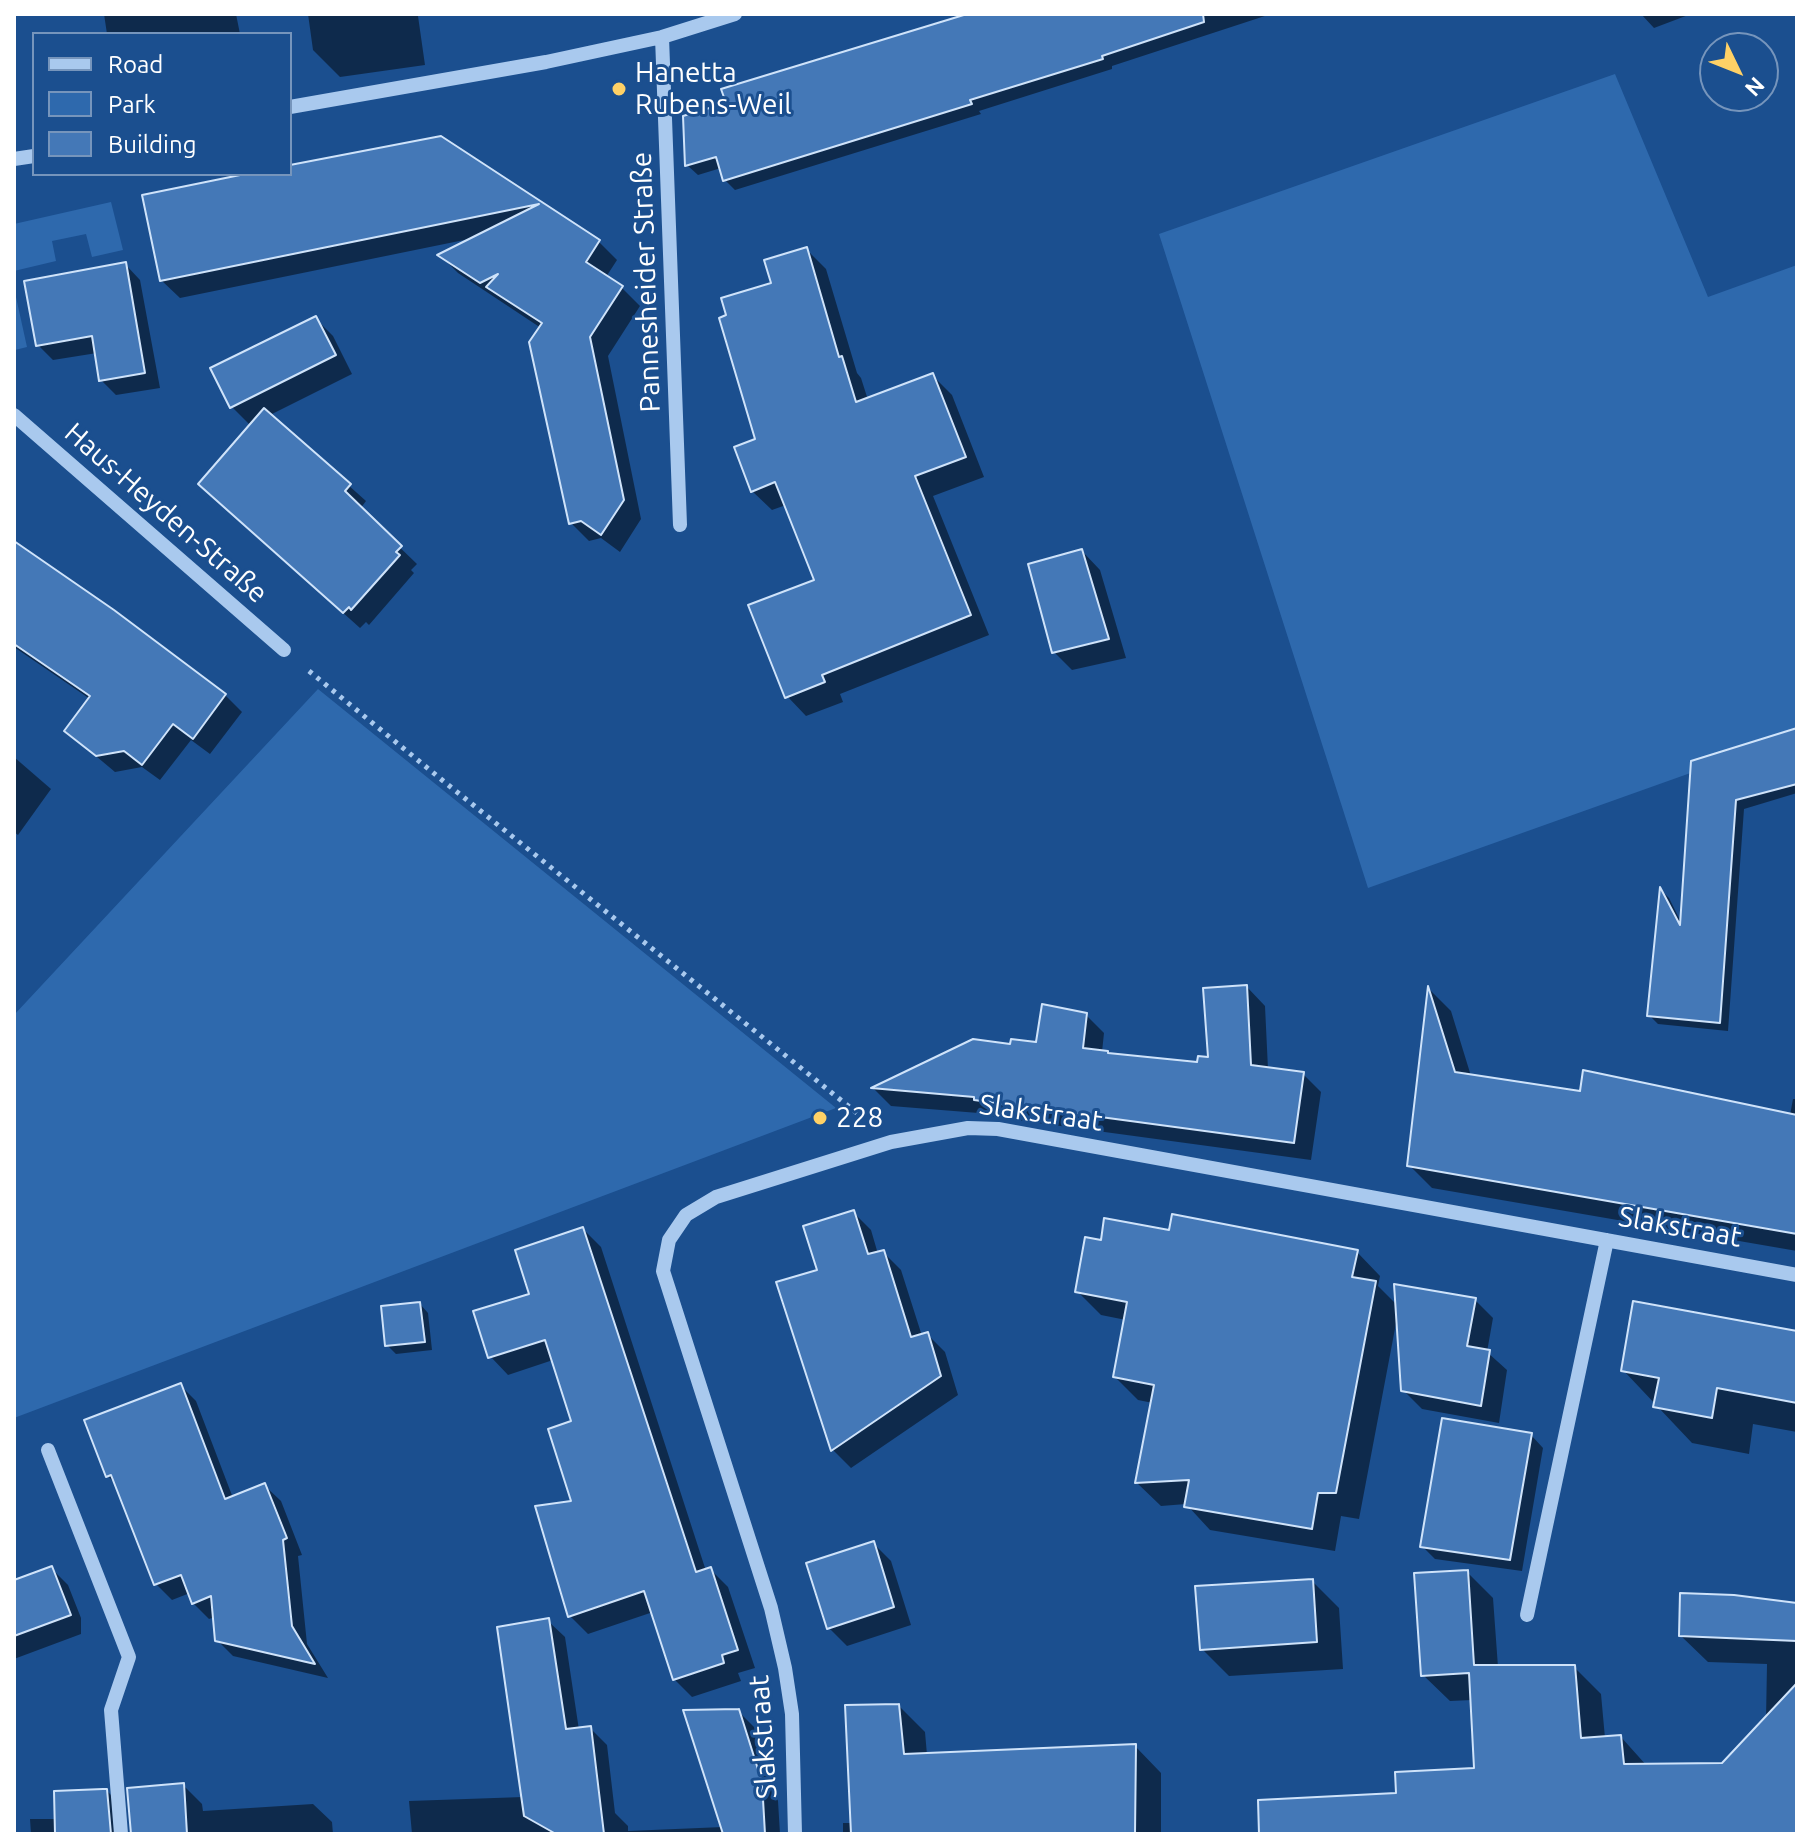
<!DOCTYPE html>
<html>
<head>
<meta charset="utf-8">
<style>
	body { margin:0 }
	#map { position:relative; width:1811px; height:1848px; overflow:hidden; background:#1b4f8f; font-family:Ubuntu,sans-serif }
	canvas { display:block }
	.frame { position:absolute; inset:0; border:16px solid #fff; pointer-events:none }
	.legend { position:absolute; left:32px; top:32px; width:260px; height:144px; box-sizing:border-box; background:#1b4f8f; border:2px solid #7695bc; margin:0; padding:10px 14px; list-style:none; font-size:24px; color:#fff }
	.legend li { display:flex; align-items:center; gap:16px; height:40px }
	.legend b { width:40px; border:2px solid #7695bc }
	.north { position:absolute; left:1699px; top:32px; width:80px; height:80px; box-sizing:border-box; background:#1b4f8f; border:2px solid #7695bc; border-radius:50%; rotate:133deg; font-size:22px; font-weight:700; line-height:32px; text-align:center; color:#fff }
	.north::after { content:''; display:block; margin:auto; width:28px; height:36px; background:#ffd166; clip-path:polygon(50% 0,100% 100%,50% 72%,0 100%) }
</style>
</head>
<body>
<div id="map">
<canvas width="1811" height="1848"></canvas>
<div class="frame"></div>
<ul class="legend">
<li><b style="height:10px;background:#a9c9ee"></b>Road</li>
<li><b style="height:22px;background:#2e69ad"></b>Park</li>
<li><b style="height:22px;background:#4478b7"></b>Building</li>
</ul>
<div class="north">N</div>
</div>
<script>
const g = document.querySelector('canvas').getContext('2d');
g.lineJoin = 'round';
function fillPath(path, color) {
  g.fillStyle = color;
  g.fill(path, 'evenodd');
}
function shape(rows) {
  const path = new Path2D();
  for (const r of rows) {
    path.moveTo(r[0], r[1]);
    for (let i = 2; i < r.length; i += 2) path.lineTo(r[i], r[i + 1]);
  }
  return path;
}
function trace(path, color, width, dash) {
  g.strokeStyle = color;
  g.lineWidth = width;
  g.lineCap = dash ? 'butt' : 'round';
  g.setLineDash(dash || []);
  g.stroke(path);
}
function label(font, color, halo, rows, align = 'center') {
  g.font = font + ' Ubuntu,sans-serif';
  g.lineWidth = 6;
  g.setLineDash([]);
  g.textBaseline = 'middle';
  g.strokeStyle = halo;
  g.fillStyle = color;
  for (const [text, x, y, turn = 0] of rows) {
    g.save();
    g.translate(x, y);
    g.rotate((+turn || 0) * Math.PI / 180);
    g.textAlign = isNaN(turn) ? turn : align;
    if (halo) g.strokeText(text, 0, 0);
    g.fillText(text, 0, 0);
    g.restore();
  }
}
fillPath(shape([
	[1615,74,1708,297,1797,265,1797,735,1368,888,1159,234],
	[111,202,123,250,92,257,86,234,52,241,56,261,14,271,14,224],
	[14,288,27,347,15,350,14,350],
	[318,689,836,1108,14,1418,14,1015]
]), '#2e69ad');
fillPath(shape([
	[104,14,236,14,240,34,107,34],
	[308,14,430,14,418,16,425,65,340,77,313,50],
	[973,14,1271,14,1112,66,1112,69,979,111,981,114,735,190,725,180,721,168,698,175,687,165,728,104],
	[1641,14,1691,14,1654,28],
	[440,138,599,242,617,260,606,277,622,288,640,306,608,356,641,519,620,552,601,538,589,541,570,522,541,328,458,273,440,255,469,239,180,298,161,280,258,174,290,174,290,168],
	[806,249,826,269,857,373,861,378,868,400,932,375,952,395,984,477,933,496,989,635,840,694,843,702,806,716,787,696,817,581,786,505,772,510,752,491,774,285],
	[125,264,140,280,160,388,116,395,101,380,97,353,53,360,38,345],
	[315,318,333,336,352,374,270,415,366,501,360,509,417,564,411,570,414,573,369,625,366,622,360,628,217,500,251,426,232,407],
	[14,546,225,695,242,712,210,754,191,740,160,780,142,767,115,772,66,731,90,699,14,647],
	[1082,551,1100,570,1126,658,1072,670,1054,652],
	[1797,729,1797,793,1744,809,1728,1031,1658,1024,1649,1015,1662,891,1669,898,1682,924,1693,763],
	[14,757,51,789,18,835,14,832],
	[1247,987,1265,1006,1268,1069,1303,1074,1321,1092,1311,1160,994,1117,991,1114,891,1106,874,1089,973,1041,1012,1047,1038,1045,1086,1015,1104,1033,1102,1052,1110,1055,1199,1064,1210,1060],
	[1430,990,1451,1011,1471,1076,1582,1093,1790,1115,1793,1099,1797,1099,1797,1251,1432,1188,1409,1165],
	[853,1212,871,1230,878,1254,883,1252,901,1270,922,1336,927,1334,945,1352,958,1395,851,1468,833,1450,779,1284,819,1271],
	[583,1229,601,1247,706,1571,710,1569,728,1587,755,1668,738,1673,741,1681,692,1697,674,1679,653,1612,588,1634,570,1616,574,1423,553,1360,508,1375,490,1356,531,1295],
	[1170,1233,1357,1252,1380,1276,1378,1286,1397,1305,1475,1300,1493,1318,1487,1352,1507,1370,1499,1423,1422,1409,1403,1390,1397,1318,1359,1519,1341,1516,1335,1551,1210,1530,1186,1504,1161,1506,1137,1483,1153,1403,1138,1400,1115,1377,1126,1320,1101,1315,1077,1291,1102,1242],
	[420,1304,428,1313,432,1350,396,1354,387,1345],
	[1797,1334,1797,1432,1753,1424,1749,1454,1692,1443,1623,1370],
	[180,1385,196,1401,233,1498,264,1485,281,1501,302,1555,298,1556,307,1644,328,1678,233,1656,217,1640,215,1617,209,1619,193,1603,190,1593,172,1600,156,1584,117,1486,108,1476],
	[1531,1435,1543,1448,1522,1571,1435,1559,1423,1547],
	[873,1543,891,1561,911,1625,847,1646,829,1628],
	[51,1568,68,1585,81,1618,81,1634,14,1659,14,1582],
	[1467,1572,1493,1598,1498,1667,1574,1667,1601,1694,1605,1738,1621,1737,1647,1766,1723,1765,1766,1719,1767,1664,1708,1662,1681,1636,1797,1605,1797,1834,1300,1834,1398,1795,1476,1770,1472,1700,1450,1701,1423,1675],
	[1312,1581,1339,1608,1343,1669,1229,1676,1202,1649],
	[548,1621,565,1637,579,1730,590,1728,607,1745,615,1813,628,1826,628,1831,723,1827,738,1711,755,1728,778,1801,780,1834,412,1834,409,1801,523,1797],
	[899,1706,925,1732,927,1755,1135,1746,1161,1773,1161,1834,843,1834,843,1823,852,1823],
	[183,1785,202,1804,203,1811,313,1804,332,1822,333,1834,133,1834],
	[107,1791,125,1809,127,1834,31,1834,30,1819,57,1819]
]), '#0007');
const building = shape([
	[967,14,1203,14,1204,22,1102,56,1103,59,970,100,972,104,723,181,716,157,685,166,683,116,726,103,721,89,967,14],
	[441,136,600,240,586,262,623,286,590,337,624,500,601,535,581,521,569,524,529,342,542,323,486,287,498,274,480,283,437,255,539,204,160,281,142,195,245,174,290,174,290,165,441,136],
	[807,247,839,357,842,356,856,402,933,373,966,457,915,476,971,615,822,675,825,682,785,698,748,605,814,580,775,482,751,492,734,447,755,439,719,318,726,315,721,298,771,283,764,260,807,247],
	[126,262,145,373,99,381,92,336,36,346,24,281,126,262],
	[316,316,336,355,230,408,210,368,316,316],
	[264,408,351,484,345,491,402,546,396,552,400,555,351,610,349,607,343,613,198,484,264,408],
	[14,541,114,610,226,694,193,739,173,724,142,765,124,751,96,756,64,731,90,696,14,644,14,541],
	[1082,549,1109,639,1052,653,1028,564,1082,549],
	[1797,728,1797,784,1736,800,1720,1023,1647,1016,1660,887,1680,925,1691,761,1797,728],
	[1247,985,1251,1065,1304,1072,1294,1143,974,1100,974,1097,871,1088,973,1039,1010,1044,1011,1039,1036,1042,1042,1004,1087,1013,1083,1048,1108,1051,1108,1053,1197,1062,1198,1056,1208,1057,1203,988,1247,985],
	[1428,986,1455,1072,1580,1091,1583,1070,1797,1115,1797,1234,1407,1166,1428,986],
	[854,1210,868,1254,884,1250,911,1337,928,1332,941,1376,831,1451,776,1282,817,1270,803,1226,854,1210],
	[1172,1214,1358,1250,1352,1277,1376,1281,1336,1493,1318,1493,1312,1529,1184,1507,1189,1480,1135,1483,1154,1385,1113,1377,1127,1302,1075,1292,1085,1237,1101,1240,1104,1218,1169,1230,1172,1214],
	[583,1227,696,1572,711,1567,738,1650,722,1655,724,1663,673,1680,644,1591,568,1617,535,1506,571,1501,548,1429,571,1421,545,1340,488,1358,473,1311,529,1294,515,1250,583,1227],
	[1394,1284,1476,1298,1467,1346,1490,1350,1481,1406,1401,1391,1394,1284],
	[1633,1301,1797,1331,1797,1403,1717,1388,1712,1418,1653,1407,1659,1378,1621,1371,1633,1301],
	[420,1302,425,1342,385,1346,381,1306,420,1302],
	[181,1383,225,1499,265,1483,287,1538,283,1540,292,1626,315,1664,215,1641,211,1596,192,1604,181,1575,154,1585,111,1475,106,1477,84,1420,181,1383],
	[1442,1418,1532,1433,1510,1560,1420,1547,1442,1418],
	[874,1541,894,1607,827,1629,806,1563,874,1541],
	[52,1566,71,1615,14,1636,14,1580,52,1566],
	[1468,1570,1474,1665,1575,1665,1581,1738,1621,1735,1624,1764,1722,1763,1797,1683,1797,1834,1259,1834,1258,1800,1396,1793,1395,1772,1474,1768,1469,1673,1421,1676,1414,1573,1468,1570],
	[1313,1579,1317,1642,1200,1650,1195,1586,1313,1579],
	[1680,1593,1734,1595,1797,1603,1797,1641,1679,1636,1680,1593],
	[549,1618,566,1729,591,1726,604,1834,556,1834,524,1816,497,1627,549,1618],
	[899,1704,904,1754,1136,1744,1135,1834,851,1834,845,1705,899,1704],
	[739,1709,762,1782,765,1834,723,1834,683,1710,739,1709],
	[184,1783,187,1834,131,1834,127,1788,184,1783],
	[103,1789,107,1789,111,1834,55,1834,54,1791,103,1789]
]);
fillPath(building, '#4478b7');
trace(building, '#cfe3fa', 2);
trace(shape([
	[309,671,447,784,862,1117]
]), '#a9c9ee', 5, [4, 6]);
trace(shape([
	[662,37,680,525],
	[290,107,546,62,662,37,735,14],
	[14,159,34,156],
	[14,415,284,650],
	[48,1450,129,1657,111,1710,121,1834],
	[1527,1615,1607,1240],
	[795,1834,792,1714,785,1668,771,1608,663,1271,669,1240,686,1215,716,1197,891,1142,968,1128,998,1129,1797,1275]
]), '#a9c9ee', 14);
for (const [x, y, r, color] of [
	[619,89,8,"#ffd166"],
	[820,1118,8,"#ffd166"]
]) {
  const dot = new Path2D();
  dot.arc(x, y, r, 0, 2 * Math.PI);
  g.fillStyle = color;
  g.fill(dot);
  trace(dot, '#1b4f8f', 3);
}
label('28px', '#fff', '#1b4f8f', [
	["Hanetta",635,73],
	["Rubens-Weil",635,105],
	["228",836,1118]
], 'left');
label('28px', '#fff', '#1b4f8f', [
	["Pannesheider Straße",646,282,-92],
	["Haus-Heyden-Straße",166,513,41],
	["Slakstraat",1041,1113,8],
	["Slakstraat",1680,1227,10],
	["Slakstraat",763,1737,-94]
]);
</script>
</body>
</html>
